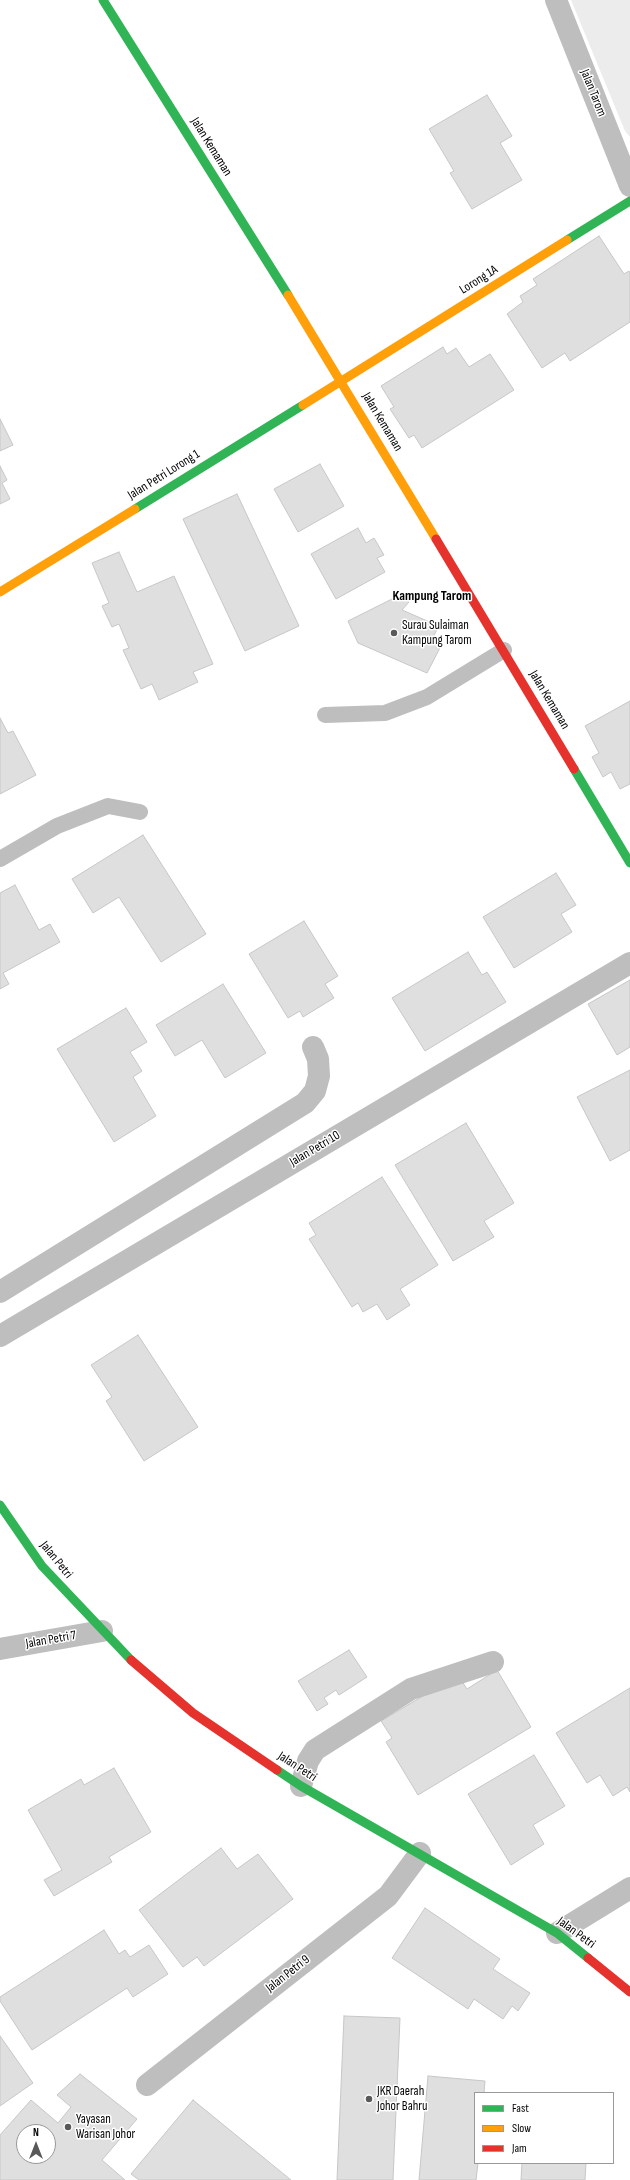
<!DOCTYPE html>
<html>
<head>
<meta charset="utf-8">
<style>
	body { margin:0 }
	#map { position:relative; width:630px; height:2180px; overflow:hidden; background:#fff; font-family:"Sofia Sans Condensed",sans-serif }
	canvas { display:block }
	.legend { position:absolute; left:474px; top:2092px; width:140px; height:72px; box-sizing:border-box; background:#fff; border:1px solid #999; margin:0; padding:5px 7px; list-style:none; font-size:12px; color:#000 }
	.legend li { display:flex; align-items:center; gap:8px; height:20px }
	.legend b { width:20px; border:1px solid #999 }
	.north { position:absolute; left:16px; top:2124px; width:40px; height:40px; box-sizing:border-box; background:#fff; border:1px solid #999; border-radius:50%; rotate:0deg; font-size:11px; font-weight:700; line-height:16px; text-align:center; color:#000 }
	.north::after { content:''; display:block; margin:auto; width:14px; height:18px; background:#595959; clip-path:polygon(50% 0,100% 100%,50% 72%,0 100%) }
</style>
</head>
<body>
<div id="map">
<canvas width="630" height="2180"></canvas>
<ul class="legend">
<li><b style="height:5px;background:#30b455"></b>Fast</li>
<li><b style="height:5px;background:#ff9f0a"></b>Slow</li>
<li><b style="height:5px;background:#e5322d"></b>Jam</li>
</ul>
<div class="north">N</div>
</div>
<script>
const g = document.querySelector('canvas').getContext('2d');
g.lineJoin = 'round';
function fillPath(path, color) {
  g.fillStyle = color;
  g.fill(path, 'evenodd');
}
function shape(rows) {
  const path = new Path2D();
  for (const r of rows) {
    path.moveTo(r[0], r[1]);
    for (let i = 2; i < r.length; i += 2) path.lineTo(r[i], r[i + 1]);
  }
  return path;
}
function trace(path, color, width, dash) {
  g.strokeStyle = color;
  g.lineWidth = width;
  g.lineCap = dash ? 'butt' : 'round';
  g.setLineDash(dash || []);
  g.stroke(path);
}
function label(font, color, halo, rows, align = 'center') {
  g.font = font + ' "Sofia Sans Condensed",sans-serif';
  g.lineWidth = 3;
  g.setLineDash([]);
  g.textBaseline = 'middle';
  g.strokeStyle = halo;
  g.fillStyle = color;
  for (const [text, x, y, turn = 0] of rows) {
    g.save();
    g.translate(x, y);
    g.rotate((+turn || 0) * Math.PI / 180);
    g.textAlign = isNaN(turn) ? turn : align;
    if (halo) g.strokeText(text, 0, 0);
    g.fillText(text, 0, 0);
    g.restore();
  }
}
fillPath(shape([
	[571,0,630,0,630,137,625,131]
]), '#ececec');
const building = shape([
	[487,95,512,136,500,143,522,180,472,209,450,173,454,171,429,129,487,95],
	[599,236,624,274,629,271,630,273,630,322,570,361,565,353,542,368,507,314,523,302,520,296,537,285,533,279,599,236],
	[443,347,447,354,456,348,469,367,490,354,514,390,422,448,414,435,409,438,390,409,394,407,381,386,443,347],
	[0,419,13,445,0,451,0,419],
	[320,464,344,506,298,532,274,489,320,464],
	[0,466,7,480,2,483,10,499,0,504,0,466],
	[237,494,299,626,245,651,183,519,237,494],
	[358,528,366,543,374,538,384,555,377,558,385,572,336,599,311,554,358,528],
	[119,552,137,592,174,576,213,664,193,672,198,682,159,700,152,684,141,689,123,650,129,648,119,624,112,627,102,606,109,603,92,563,119,552],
	[398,596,409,602,402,610,439,626,432,639,442,644,427,673,358,643,348,621,398,596],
	[630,701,630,784,620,789,611,772,603,777,592,757,599,753,585,726,630,701],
	[0,718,8,733,13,731,36,775,0,794,0,718],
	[143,835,206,934,161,962,119,897,93,913,72,879,143,835],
	[556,873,576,905,561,914,572,932,514,968,483,917,556,873],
	[15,885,39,930,50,924,60,942,3,973,9,984,0,989,0,893,15,885],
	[304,921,338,976,325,984,334,998,303,1017,300,1011,288,1018,249,954,304,921],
	[468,952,482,975,487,972,506,1002,425,1051,392,998,468,952],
	[630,980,630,1047,617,1055,588,1004,630,980],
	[223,984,266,1053,225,1078,202,1040,175,1056,156,1025,223,984],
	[126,1008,147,1042,130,1052,142,1071,133,1077,156,1116,114,1142,57,1049,126,1008],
	[630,1070,630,1150,610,1161,577,1097,630,1070],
	[466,1123,514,1203,484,1221,494,1237,453,1261,395,1165,466,1123],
	[382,1177,438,1265,400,1289,410,1305,387,1320,377,1304,363,1312,358,1303,352,1307,309,1239,316,1235,309,1223,382,1177],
	[138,1335,198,1427,144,1461,106,1401,112,1397,91,1365,138,1335],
	[349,1650,367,1677,339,1695,336,1690,324,1698,328,1704,317,1711,298,1681,349,1650],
	[497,1670,531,1727,418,1795,386,1742,392,1738,381,1721,458,1675,467,1689,497,1670],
	[630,1688,630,1792,627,1787,613,1796,600,1775,587,1783,556,1733,630,1688],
	[534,1755,565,1806,533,1825,544,1844,511,1865,468,1794,534,1755],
	[114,1768,151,1832,109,1857,112,1862,54,1896,44,1880,62,1870,28,1810,81,1779,84,1785,114,1768],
	[221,1848,237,1869,258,1854,293,1899,204,1966,197,1957,183,1967,139,1910,221,1848],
	[425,1908,500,1959,493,1969,530,1993,518,2011,512,2006,503,2019,474,1999,468,2009,392,1958,425,1908],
	[104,1930,119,1954,125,1950,130,1957,149,1945,168,1974,133,1997,127,1988,32,2050,0,2001,0,1997,104,1930],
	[344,2016,400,2018,393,2180,337,2180,344,2016],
	[0,2036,33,2083,0,2106,0,2036],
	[80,2074,137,2119,102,2160,125,2180,0,2180,0,2135,31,2100,58,2123,71,2107,57,2095,80,2074],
	[24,2132,48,2132,48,2156,24,2156,24,2132],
	[428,2076,485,2081,484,2093,475,2093,475,2163,478,2163,476,2180,419,2180,428,2076],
	[193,2100,291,2180,139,2180,131,2174,193,2100],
	[522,2163,586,2163,585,2180,521,2180,522,2163]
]);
fillPath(building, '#dfdfdf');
trace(building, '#c7c7c7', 1);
trace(shape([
	[325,715,385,713,427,697,504,650],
	[0,859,57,826,108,806,140,812]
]), '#bebebe', 16);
trace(shape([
	[556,0,630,186],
	[0,1292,305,1103,315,1091,319,1076,318,1059,313,1047],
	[0,1336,630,963],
	[0,1649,102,1631],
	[301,1786,308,1761,315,1750,411,1689,493,1662],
	[557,1933,630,1888],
	[147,2085,388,1896,420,1853]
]), '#bebebe', 22);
trace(shape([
	[103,0,288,295],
	[567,240,630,201],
	[135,509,303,405],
	[574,769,630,863],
	[0,1505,42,1566,131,1660],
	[277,1770,301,1786,557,1933,588,1958]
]), '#30b455', 9);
trace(shape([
	[288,295,436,539],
	[303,405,567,240],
	[0,592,135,509]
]), '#ff9f0a', 9);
trace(shape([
	[436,539,574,769],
	[131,1660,193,1713,277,1770],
	[588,1958,630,1992]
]), '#e5322d', 9);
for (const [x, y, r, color] of [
	[394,633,4,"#595959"],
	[369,2099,4,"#595959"],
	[68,2127,4,"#595959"]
]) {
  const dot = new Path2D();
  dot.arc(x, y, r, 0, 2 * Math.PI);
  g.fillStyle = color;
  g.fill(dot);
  trace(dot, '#fff', 1.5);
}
label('13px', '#000', '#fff', [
	["Jalan Tarom",593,93,68],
	["Jalan Kemaman",211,147,58],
	["Lorong 1A",479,280,-32],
	["Jalan Kemaman",382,422,59],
	["Jalan Petri Lorong 1",164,475,-32],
	["Jalan Kemaman",549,700,59],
	["Jalan Petri 10",315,1149,-31],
	["Jalan Petri",56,1560,51],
	["Jalan Petri 7",51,1640,-10],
	["Jalan Petri",297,1767,33],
	["Jalan Petri",576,1933,36],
	["Jalan Petri 9",288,1974,-38]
]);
label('13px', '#000', '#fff', [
	["Surau Sulaiman",402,626],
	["Kampung Tarom",402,641],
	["JKR Daerah",377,2092],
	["Johor Bahru",377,2107],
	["Yayasan",76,2120],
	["Warisan Johor",76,2135]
], 'left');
label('bold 14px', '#000', '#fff', [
	["Kampung Tarom",432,596]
]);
</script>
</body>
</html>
